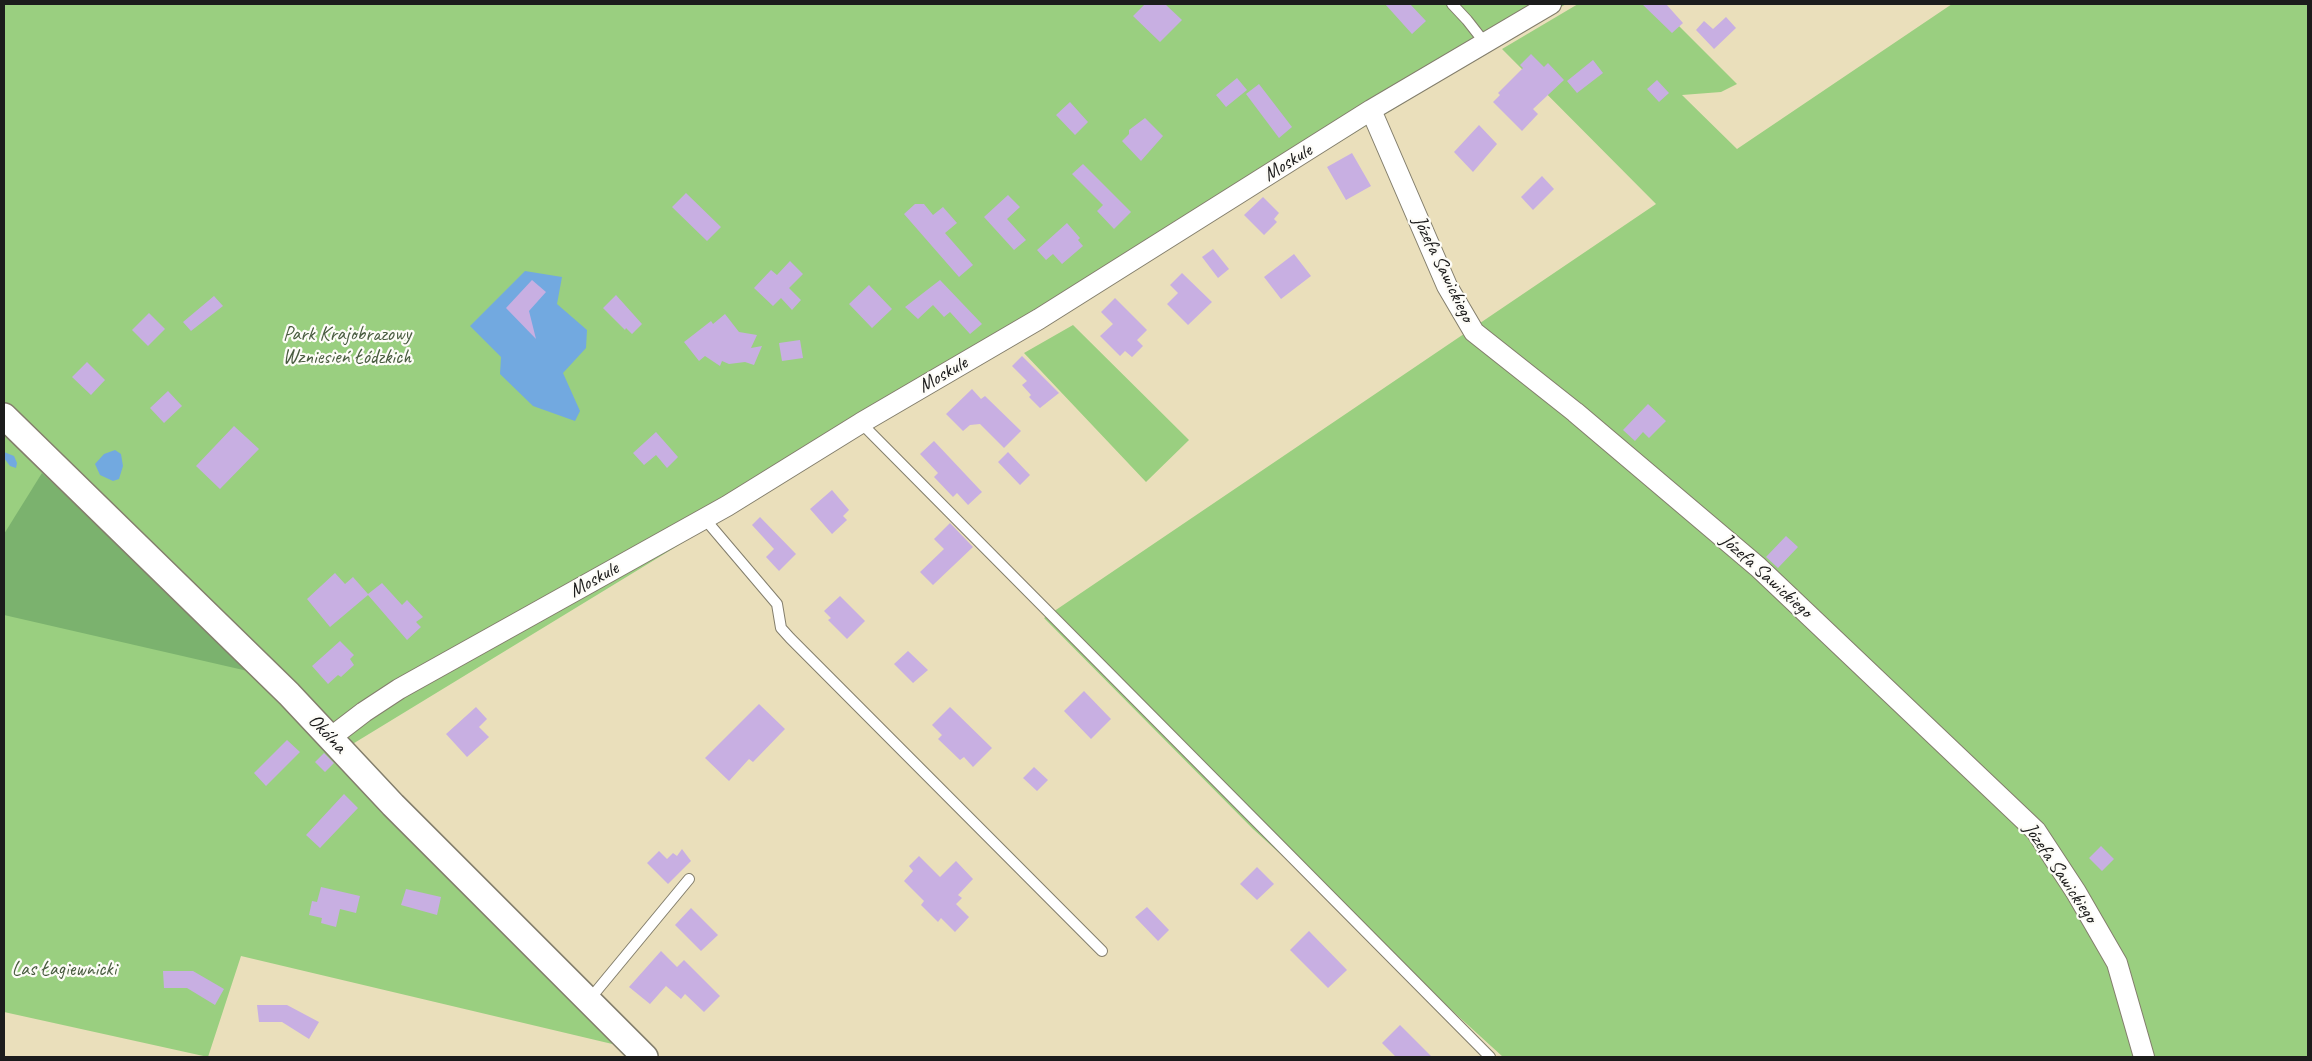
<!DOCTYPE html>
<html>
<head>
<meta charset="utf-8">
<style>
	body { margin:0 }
	#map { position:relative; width:2312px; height:1061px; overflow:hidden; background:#eadfbb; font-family:Caveat,sans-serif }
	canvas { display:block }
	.frame { position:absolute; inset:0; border:5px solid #1c1c1c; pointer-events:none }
</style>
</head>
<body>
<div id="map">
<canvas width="2312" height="1061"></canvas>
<div class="frame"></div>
</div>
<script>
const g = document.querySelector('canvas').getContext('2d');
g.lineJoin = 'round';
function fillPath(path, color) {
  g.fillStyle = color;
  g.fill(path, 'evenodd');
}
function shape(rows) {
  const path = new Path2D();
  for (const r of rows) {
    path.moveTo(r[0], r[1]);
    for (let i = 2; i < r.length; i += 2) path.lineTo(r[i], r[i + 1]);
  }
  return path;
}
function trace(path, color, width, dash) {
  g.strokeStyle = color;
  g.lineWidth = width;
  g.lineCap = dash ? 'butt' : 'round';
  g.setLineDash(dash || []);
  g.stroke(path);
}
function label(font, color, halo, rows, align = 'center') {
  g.font = font + ' Caveat,sans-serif';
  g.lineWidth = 4.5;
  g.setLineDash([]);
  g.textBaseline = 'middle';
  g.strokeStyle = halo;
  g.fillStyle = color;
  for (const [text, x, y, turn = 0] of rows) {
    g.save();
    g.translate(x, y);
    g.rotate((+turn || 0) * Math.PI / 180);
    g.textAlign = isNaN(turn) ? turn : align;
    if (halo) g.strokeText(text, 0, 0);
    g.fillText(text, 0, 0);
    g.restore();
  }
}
fillPath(shape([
	[4,4,1566,4,346,748,646,1052,241,956,208,1057,4,1012],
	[1578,4,1657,4,1737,84,1721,92,1682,95,1737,149,1952,4,2308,4,2308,1057,1503,1057,1253,829,1044,618,1656,204,1502,49],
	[1073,325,1189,440,1146,482,1024,353]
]), '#9acf80');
fillPath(shape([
	[42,473,252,672,4,615,4,534]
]), '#7bb26e');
fillPath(shape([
	[525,271,562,277,557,304,587,330,586,348,563,373,580,411,575,421,533,406,500,374,501,357,470,326],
	[115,450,121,454,123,466,119,479,113,481,100,475,95,464,104,454],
	[4,452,14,456,17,463,16,468,10,466,4,458]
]), '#72a9e0');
fillPath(shape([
	[1145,4,1165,4,1182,20,1160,42,1133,16],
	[1385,4,1410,4,1426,21,1412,34],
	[1642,4,1666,4,1683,23,1672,33],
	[1726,17,1736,28,1714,49,1696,30,1704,21,1713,29],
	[1531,54,1544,67,1548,63,1564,80,1533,109,1538,114,1522,131,1493,102,1500,95,1498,93,1523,68,1520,65],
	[1593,60,1603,73,1577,93,1567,81],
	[1237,78,1247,90,1226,107,1216,95],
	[1657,80,1669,93,1659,102,1647,89],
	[1259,84,1292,127,1279,138,1246,94],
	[1070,102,1088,122,1075,135,1056,115],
	[1145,118,1163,136,1141,161,1122,141,1129,134,1129,130],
	[1479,125,1497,144,1473,172,1454,152],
	[1352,153,1371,186,1346,200,1327,167],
	[1083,164,1131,212,1114,229,1097,211,1103,205,1072,174],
	[1542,176,1554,189,1533,210,1521,197],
	[686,193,721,227,707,241,672,207],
	[1008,195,1020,207,1007,219,1026,240,1014,250,984,217],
	[1263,197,1279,213,1274,219,1277,222,1264,235,1244,215],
	[915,204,924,204,933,215,943,207,957,223,945,233,973,265,959,277,904,214],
	[1067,223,1080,238,1078,240,1083,246,1062,264,1053,254,1046,260,1037,250],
	[1213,249,1229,269,1218,278,1202,257],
	[1294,254,1311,276,1281,299,1264,277],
	[790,261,803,274,789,288,801,300,792,310,781,298,773,306,754,288,771,270,777,275],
	[1182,273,1212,302,1188,325,1167,304,1178,293,1170,285],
	[532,280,546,292,529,311,536,339,506,308],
	[940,280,982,324,970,334,950,312,944,317,933,305,918,319,905,307],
	[869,285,892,309,872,328,849,304],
	[616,295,642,324,632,334,626,328,625,330,603,308],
	[214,296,223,306,191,331,183,322],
	[1115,298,1147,330,1137,340,1143,346,1132,357,1125,351,1120,356,1100,336,1113,324,1101,312],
	[149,313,165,329,148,346,132,330],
	[725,314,739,332,757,335,751,348,762,346,754,365,745,362,729,364,722,361,720,366,705,356,699,361,684,342,711,321,713,324],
	[800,340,803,358,782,361,779,343],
	[1022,356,1059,393,1040,408,1029,397,1031,395,1022,385,1027,381,1012,366],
	[87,362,105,380,91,395,72,377],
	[972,389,981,399,985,396,1021,431,1004,448,980,424,970,425,963,431,946,414],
	[168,391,182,406,164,423,150,408],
	[1648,404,1666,421,1649,438,1643,432,1635,441,1623,430],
	[234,426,259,449,220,489,196,466],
	[656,432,678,457,667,468,656,455,644,465,633,453],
	[934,441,982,492,968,505,957,493,953,497,934,477,938,473,920,454],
	[1008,452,1030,475,1020,485,998,462],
	[832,490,849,510,843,516,847,520,832,534,810,509],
	[760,517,796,554,779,571,766,557,774,549,752,525],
	[950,523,973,547,933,585,920,572,944,549,934,539],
	[1786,536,1798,547,1778,568,1766,557],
	[335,573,345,584,353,577,368,594,382,583,402,605,407,600,423,617,416,622,421,627,407,640,368,595,330,627,307,599],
	[840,596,865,621,847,639,828,620,831,618,824,611],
	[340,641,354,655,350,659,354,665,341,677,338,675,328,684,312,666],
	[908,651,928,670,913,683,894,664],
	[1084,691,1111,719,1091,739,1064,711],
	[759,704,785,729,753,762,749,759,729,781,705,758],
	[476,707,487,719,479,727,489,737,467,757,446,734],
	[950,707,992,748,973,767,964,757,960,760,938,739,942,735,932,725],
	[287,740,300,752,266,786,254,773],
	[324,753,334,763,325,772,315,762],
	[1034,767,1048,780,1037,791,1023,778],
	[344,794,358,808,320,848,306,835],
	[2101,846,2114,859,2102,871,2089,858],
	[682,849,691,861,668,884,647,863,659,851,667,859,673,853,677,856],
	[919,856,940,877,956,861,973,879,958,895,962,898,956,904,969,917,955,932,941,918,938,922,921,905,924,901,904,881,913,871,909,866],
	[1257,867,1274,884,1257,900,1240,884],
	[321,887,360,896,356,913,340,909,336,927,321,923,322,918,309,915,312,901,317,902],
	[406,889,441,897,437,915,401,905],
	[1147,907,1169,930,1158,941,1135,917],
	[691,908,718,935,701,951,675,925],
	[1309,931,1347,970,1328,988,1290,950],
	[661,951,677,967,684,960,720,996,704,1012,685,994,681,999,666,986,650,1004,629,987],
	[163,971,193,971,224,989,215,1005,187,988,164,988],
	[257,1005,287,1005,319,1022,309,1039,282,1022,259,1022],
	[1400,1025,1432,1057,1396,1057,1382,1043]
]), '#c8afe2');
const service = shape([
	[1452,4,1467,20,1485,43],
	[861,423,1490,1057],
	[704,518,777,604,781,628,790,638,1102,951],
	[589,1000,689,879]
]);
const minor = shape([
	[1371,110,1447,286,1474,332,1575,412,1758,567,2036,831,2076,892,2117,963,2144,1057],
	[330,738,364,712,399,689,727,506,861,423,1039,319,1371,110,1551,4]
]);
const tertiary = shape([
	[4,416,289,694,393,805,645,1057]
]);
trace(service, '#837e6c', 12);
trace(minor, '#837e6c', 22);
trace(tertiary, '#837e6c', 28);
trace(service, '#fff', 10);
trace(minor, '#fff', 20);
trace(tertiary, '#fff', 25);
label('20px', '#1c1c1c', '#fdfcf7', [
	["Moskule",1288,163,-32],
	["Józefa Sawickiego",1443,269,64],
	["Moskule",943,375,-30],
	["Józefa Sawickiego",1766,576,42],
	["Moskule",594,580,-29],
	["Okólna",327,734,47],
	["Józefa Sawickiego",2060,873,56]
]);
label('20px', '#485b3f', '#fdfcf7', [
	["Park Krajobrazowy",347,335],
	["Wzniesień Łódzkich",347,358],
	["Las Łagiewnicki",64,970]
]);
</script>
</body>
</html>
